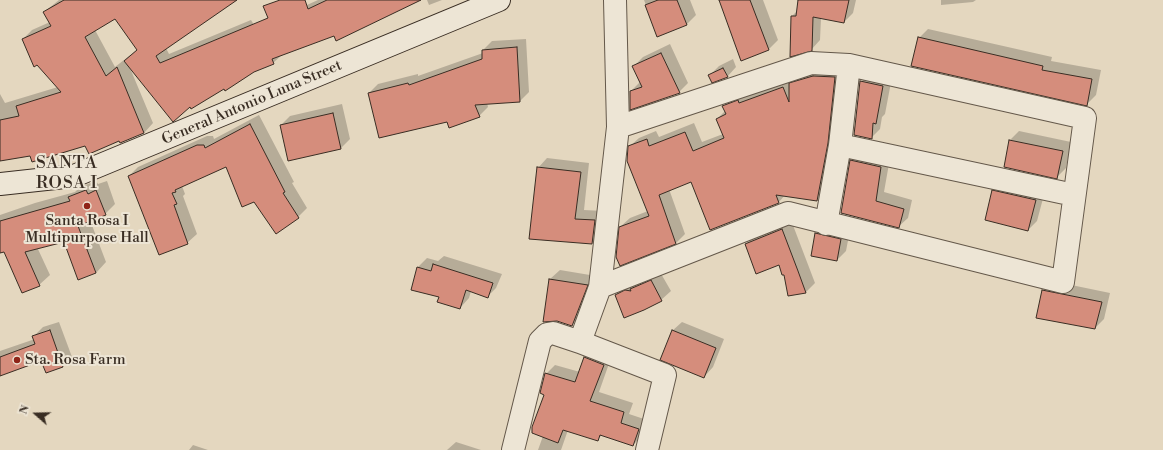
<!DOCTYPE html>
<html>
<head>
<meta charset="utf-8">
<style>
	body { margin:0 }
	#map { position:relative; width:1163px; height:450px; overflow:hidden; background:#e4d7bf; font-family:"Libre Bodoni",serif }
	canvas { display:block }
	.north { position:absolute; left:16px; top:394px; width:40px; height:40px; -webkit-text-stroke:3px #ede5d5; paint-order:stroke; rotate:290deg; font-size:11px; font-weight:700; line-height:16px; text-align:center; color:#392d23 }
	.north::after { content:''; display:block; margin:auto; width:14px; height:18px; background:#392d23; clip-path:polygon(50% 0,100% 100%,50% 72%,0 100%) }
</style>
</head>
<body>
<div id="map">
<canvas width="1163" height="450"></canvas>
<div class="north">N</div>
</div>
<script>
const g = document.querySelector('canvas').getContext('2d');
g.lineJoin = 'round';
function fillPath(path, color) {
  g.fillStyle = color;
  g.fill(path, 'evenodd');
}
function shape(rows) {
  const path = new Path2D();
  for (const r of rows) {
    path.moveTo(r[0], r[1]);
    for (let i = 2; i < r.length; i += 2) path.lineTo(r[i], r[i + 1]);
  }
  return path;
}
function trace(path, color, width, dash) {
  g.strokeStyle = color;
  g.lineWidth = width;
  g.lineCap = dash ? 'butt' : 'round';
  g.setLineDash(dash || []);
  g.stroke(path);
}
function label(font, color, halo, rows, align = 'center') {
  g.font = font + ' "Libre Bodoni",serif';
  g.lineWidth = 4;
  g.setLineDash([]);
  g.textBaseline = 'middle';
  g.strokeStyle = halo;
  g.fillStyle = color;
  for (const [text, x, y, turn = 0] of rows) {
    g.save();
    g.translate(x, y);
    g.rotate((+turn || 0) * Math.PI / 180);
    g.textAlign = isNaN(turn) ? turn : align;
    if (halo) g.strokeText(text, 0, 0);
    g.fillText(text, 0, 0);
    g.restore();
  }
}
fillPath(shape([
	[59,0,231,0,166,48,169,54,251,20,256,28,318,0,418,0,335,35,283,54,273,63,253,72,224,87,130,68,153,123,144,133,120,140,0,160,0,94,5,103,58,87,23,39,32,30,50,22,44,12],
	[116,18,138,49,115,67,95,30],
	[427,0,442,0,429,5],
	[644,0,690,0,696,15,687,24,658,36],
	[741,0,763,0,778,40,769,49],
	[799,0,856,0,853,13,844,22,821,18,820,40,811,50,792,16,797,11],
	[941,0,976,0,973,2,941,5],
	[928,29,1052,57,1051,61,1101,70,1096,95,1087,104,919,38],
	[526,39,529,92,520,101,487,103,488,107,479,116,447,120,369,93,378,84,418,74,418,76,483,53,483,50,492,41],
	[670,44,688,83,679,92,631,91,640,82,634,66,643,57],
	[733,59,736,67,727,77,710,75,719,66],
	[844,68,826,191,817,200,785,195,779,202,711,229,692,180,669,189,685,234,676,243,620,265,620,227,630,218,648,211,629,147,639,138,656,131,659,137,694,123,702,142,723,134,717,119,726,110,724,106,733,97,792,79,793,81,799,75],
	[870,73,892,77,885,114,882,117,880,129,871,138,861,82],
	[342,104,350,139,341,148,281,125,290,116],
	[259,115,294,182,292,183,307,208,298,217,226,166,182,186,185,194,183,196,197,234,187,243,129,176,138,167,207,136,213,136,214,139],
	[1019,131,1071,142,1066,168,1057,177,1005,166,1010,140],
	[860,151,890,158,884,192,912,200,908,218,898,227,842,213,851,160],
	[547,158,589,163,584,210,604,211,601,233,592,243,538,168],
	[96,181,98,184,107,181,115,204,105,214,90,220,106,262,96,273,64,240,37,247,50,275,39,285,4,250,0,252,0,215,35,203,75,192,80,187],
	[1002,182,1045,191,1037,221,1028,230,993,191],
	[791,220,815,283,806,292,785,273,780,263,746,244,755,235],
	[825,224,850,230,846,251,837,260,812,256,816,233],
	[444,256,502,274,496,288,487,297,471,291,469,298,460,308,440,297,412,289,418,267,427,258,438,261],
	[560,270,596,276,581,316,572,325,557,320,545,321,550,279],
	[660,272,671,291,661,300,616,295,625,286],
	[1052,281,1110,293,1104,319,1095,328,1038,317,1043,290],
	[59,322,72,357,62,366,42,360,0,375,0,351,35,339,34,336,43,327],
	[682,322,724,339,713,367,704,377,672,331],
	[594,348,612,355,599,392,633,403,629,414,647,420,642,436,633,445,602,435,598,439,568,430,561,450,538,450,543,436,532,432,545,394,546,374,555,365,580,372,585,358],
	[456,442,481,450,447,450],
	[193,445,208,450,172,450,189,450]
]), '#0003');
const building = shape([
	[64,0,237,0,156,56,160,63,268,18,263,6,280,0,305,0,308,9,327,0,421,0,336,41,334,36,272,59,274,64,254,72,225,91,224,89,191,109,190,107,173,122,124,61,137,50,115,19,85,37,106,76,117,67,144,133,120,143,119,141,89,154,85,146,32,162,30,156,0,161,0,120,19,116,16,106,61,92,37,65,34,67,22,39,51,26,43,12,64,0],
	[658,0,677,0,687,25,657,37,645,5,658,0],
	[719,0,750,0,769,50,741,61,719,0],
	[798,0,849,0,844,23,813,17,812,51,790,57,791,16,796,16,798,0],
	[918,37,1043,66,1042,70,1092,79,1087,106,911,66,918,37],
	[517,47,520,102,475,105,480,117,449,128,447,122,379,138,368,93,408,83,409,85,482,59,482,50,517,47],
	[661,53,680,93,630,110,630,91,642,87,632,66,661,53],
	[723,68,728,77,712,83,708,75,723,68],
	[813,76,835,77,828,143,817,201,776,195,779,203,710,230,691,182,659,195,676,244,620,266,616,257,619,227,649,216,627,161,628,146,647,139,649,146,685,132,693,151,724,138,716,119,726,114,722,106,738,100,739,103,783,87,789,102,789,83,813,76],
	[860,81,883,86,876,124,873,123,872,139,854,135,860,81],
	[333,113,341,149,288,161,280,125,333,113],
	[250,124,285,192,283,193,299,218,276,234,254,202,242,207,226,167,175,190,176,192,172,193,177,204,174,205,188,244,159,255,128,176,197,145,204,145,205,148,250,124],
	[1009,140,1063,151,1057,179,1004,167,1009,140],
	[850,160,881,167,876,201,904,209,899,228,841,213,850,160],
	[537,167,581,172,575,219,595,220,592,244,529,239,537,167],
	[86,190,88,194,96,190,106,215,78,226,96,273,78,280,64,242,25,252,40,286,22,293,4,252,0,253,0,221,70,201,68,197,86,190],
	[992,190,1036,200,1028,231,985,220,992,190],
	[782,229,798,271,806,293,788,296,784,275,782,275,779,265,756,274,745,244,782,229],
	[815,233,841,239,837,261,811,256,815,233],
	[433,264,493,283,488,298,466,290,460,309,437,302,439,297,411,290,417,267,431,271,433,264],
	[549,279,588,285,572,326,557,321,543,322,549,279],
	[651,280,662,301,644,310,624,318,615,295,625,290,631,291,630,289,651,280],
	[1042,290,1102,302,1095,329,1036,318,1042,290],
	[50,330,63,367,46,373,41,361,0,376,0,357,35,344,32,336,50,330],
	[672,330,716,348,704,378,660,360,672,330],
	[584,357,604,365,590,401,624,412,621,423,639,429,633,446,600,435,598,441,563,430,558,443,532,433,532,427,544,395,540,393,545,373,575,382,584,357]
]);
fillPath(building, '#d58d7c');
trace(building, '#392d23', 1);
const minor = shape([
	[840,145,1074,195],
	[826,224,840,145,849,65],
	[600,287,788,213,1063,282,1085,118,849,65,811,63,618,127],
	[580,342,600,287,618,127,615,0],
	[513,450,540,341,547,334,553,333,580,342,665,375,647,450]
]);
const secondary = shape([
	[0,184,74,176,499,0]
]);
trace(minor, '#64584a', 24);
trace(secondary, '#392d23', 24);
trace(minor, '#ede5d5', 22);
trace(secondary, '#ede5d5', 22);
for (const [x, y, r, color] of [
	[87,206,4,"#8f2418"],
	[17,360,4,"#8f2418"]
]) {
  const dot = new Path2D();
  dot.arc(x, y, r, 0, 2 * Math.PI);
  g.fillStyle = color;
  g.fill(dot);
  trace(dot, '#ede5d5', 1.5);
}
label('15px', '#392d23', '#ede5d5', [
	["General Antonio Luna Street",252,103,-23]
]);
label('15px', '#392d23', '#ede5d5', [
	["Santa Rosa I",87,221],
	["Multipurpose Hall",87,238],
	["Sta. Rosa Farm",25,360,"left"]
]);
g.letterSpacing = '1px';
label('17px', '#392d23', '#ede5d5', [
	["SANTA",67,164],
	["ROSA I",67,184]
]);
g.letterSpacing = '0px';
</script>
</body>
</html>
